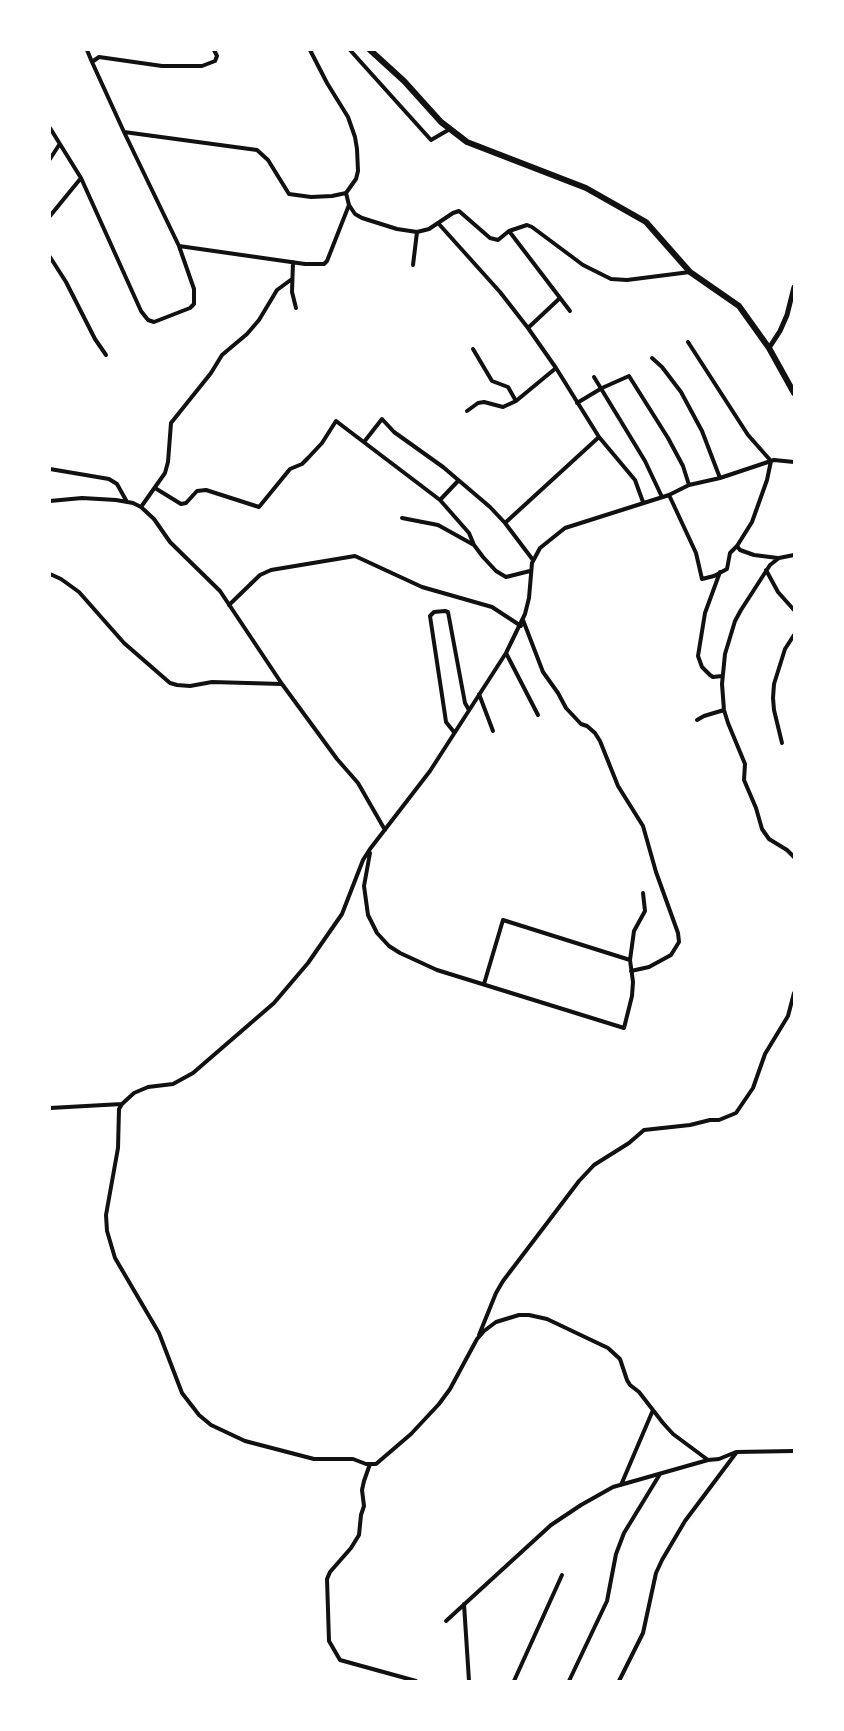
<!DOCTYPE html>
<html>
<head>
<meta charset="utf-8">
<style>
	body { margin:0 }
	#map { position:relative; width:844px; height:1731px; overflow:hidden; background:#fff; font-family:"Roboto Condensed",sans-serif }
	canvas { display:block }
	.frame { position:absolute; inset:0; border:51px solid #fff; pointer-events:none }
</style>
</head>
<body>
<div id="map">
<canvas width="844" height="1731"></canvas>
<div class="frame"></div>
</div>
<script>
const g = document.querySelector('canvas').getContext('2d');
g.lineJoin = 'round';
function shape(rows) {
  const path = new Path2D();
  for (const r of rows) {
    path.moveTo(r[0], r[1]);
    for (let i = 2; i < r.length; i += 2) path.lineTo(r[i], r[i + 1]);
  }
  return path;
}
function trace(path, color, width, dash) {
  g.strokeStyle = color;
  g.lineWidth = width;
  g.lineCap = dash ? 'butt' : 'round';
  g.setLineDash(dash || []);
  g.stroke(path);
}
trace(shape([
	[87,50,92,62],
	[350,50,431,140,450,129],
	[50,128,81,178,141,311,148,320,154,322,190,308,194,304,194,289,179,246,124,132,92,62,99,57,162,66,202,66,215,61,217,56,214,50],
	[124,132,257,150,268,160,289,194,311,197,332,196,346,193,356,179,358,171,357,149,355,137,348,117,327,83,310,50],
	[50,159,59,145],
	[349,205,355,214,362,218,397,229,417,232,429,229,453,213,459,211,490,238,498,240,509,231,527,225,532,227,583,265,611,279,627,280,690,272],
	[50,216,81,178],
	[438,223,500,292,528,328,556,368,599,437,635,480,643,502],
	[509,231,570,311],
	[179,246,305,264,324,264,327,261,349,205,346,193],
	[50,257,66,282,95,339,106,355],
	[293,262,292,292,296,308],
	[413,265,417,232],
	[528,328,560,298],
	[473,349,492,381,508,387,516,401],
	[652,358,662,367,681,392,702,431,720,478],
	[594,377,645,461,662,497],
	[577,403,602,388,629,376,668,438,683,466,689,485],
	[467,411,478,403,484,402,503,407,516,401,556,368],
	[364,442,382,419,394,432,443,467,490,507,505,523,533,560],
	[794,462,774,460,720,478,689,485,669,495,565,528,540,548,532,563,529,598,525,614,506,653,430,771,370,849,363,860,342,914,308,963,274,1003,193,1073,173,1084,148,1087,134,1093,122,1104,119,1109,118,1148,106,1215,107,1231,115,1258,159,1333,182,1393,199,1415,211,1425,245,1441,314,1459,353,1459,366,1464,376,1464,411,1434,439,1404,450,1389,477,1339,484,1331,496,1322,519,1315,529,1315,547,1319,608,1348,620,1359,627,1380,630,1385,639,1392,663,1423,673,1434,708,1460,719,1459,736,1452,794,1451],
	[50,469,109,479,117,484,127,502],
	[458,481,440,500,469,533,474,545,483,557,496,571,506,577,530,571],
	[155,488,181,504,186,503,197,491,206,490,259,507,290,469,302,464,308,458,322,443,336,421,440,500],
	[669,495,696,553,702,579,714,576,727,569,730,553,737,546,752,522,767,480,771,461,748,435,688,342],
	[50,501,82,498,116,500,133,503,141,507,154,519,170,542,220,591,282,684],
	[141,507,165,473,168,462,171,423,211,373,222,355,247,334,259,320,277,290,292,279],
	[402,518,438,525,474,545],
	[505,523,599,437],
	[737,546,740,550,754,555,778,558],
	[794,555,779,558,770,565,741,610,735,621,725,654,722,684,724,710,728,723,745,764,744,780,756,808,762,829,769,839,787,850,794,857],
	[766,570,778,592,794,610],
	[720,572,705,613,698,656,702,667,710,675,713,677,722,676],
	[50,574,61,579,79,592,124,643,170,683,177,685,190,686,212,682,282,684,337,759,358,783,385,830],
	[229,605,260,575,271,570,355,556,422,587,492,607,521,626],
	[523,620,543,672,558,693,566,708,581,724,587,726,595,733,600,741,618,786,643,826,656,872,678,933,679,942,671,955,649,967,631,971],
	[506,653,538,715],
	[479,694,493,731],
	[697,720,704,716,724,710],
	[454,732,446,722,445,715,430,616,434,612,445,611,448,612,465,703,469,710],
	[782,743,774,710,773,698,774,684,785,649,794,635],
	[370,853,364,886,368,915,377,933,389,946,400,953,437,970,624,1028,632,996,633,982,630,960,634,931,645,911,643,893],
	[484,984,503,920,630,960],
	[50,1108,122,1104],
	[479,1335,496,1293,503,1281,579,1181,594,1165,629,1143,644,1130,690,1125,710,1120,719,1120,736,1113,753,1088,765,1054,788,1016,794,993],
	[370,1464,364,1481,362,1490,364,1506,361,1515,359,1535,351,1548,330,1572,327,1579,329,1641,340,1660,416,1681],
	[621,1485,653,1410],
	[464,1604,469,1681],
	[446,1621,551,1525,581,1505,613,1487,708,1460],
	[514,1681,562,1575],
	[569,1681,607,1601,616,1554,624,1533,660,1474],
	[619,1681,643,1633,656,1573,662,1560,685,1521,736,1453]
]), '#111', 4);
trace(shape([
	[769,348,780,331,787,315,794,287]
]), '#111', 5);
trace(shape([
	[370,50,404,81,441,122,467,142,586,188,646,222,690,272,739,306,769,348,794,393]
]), '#111', 6);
</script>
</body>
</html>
